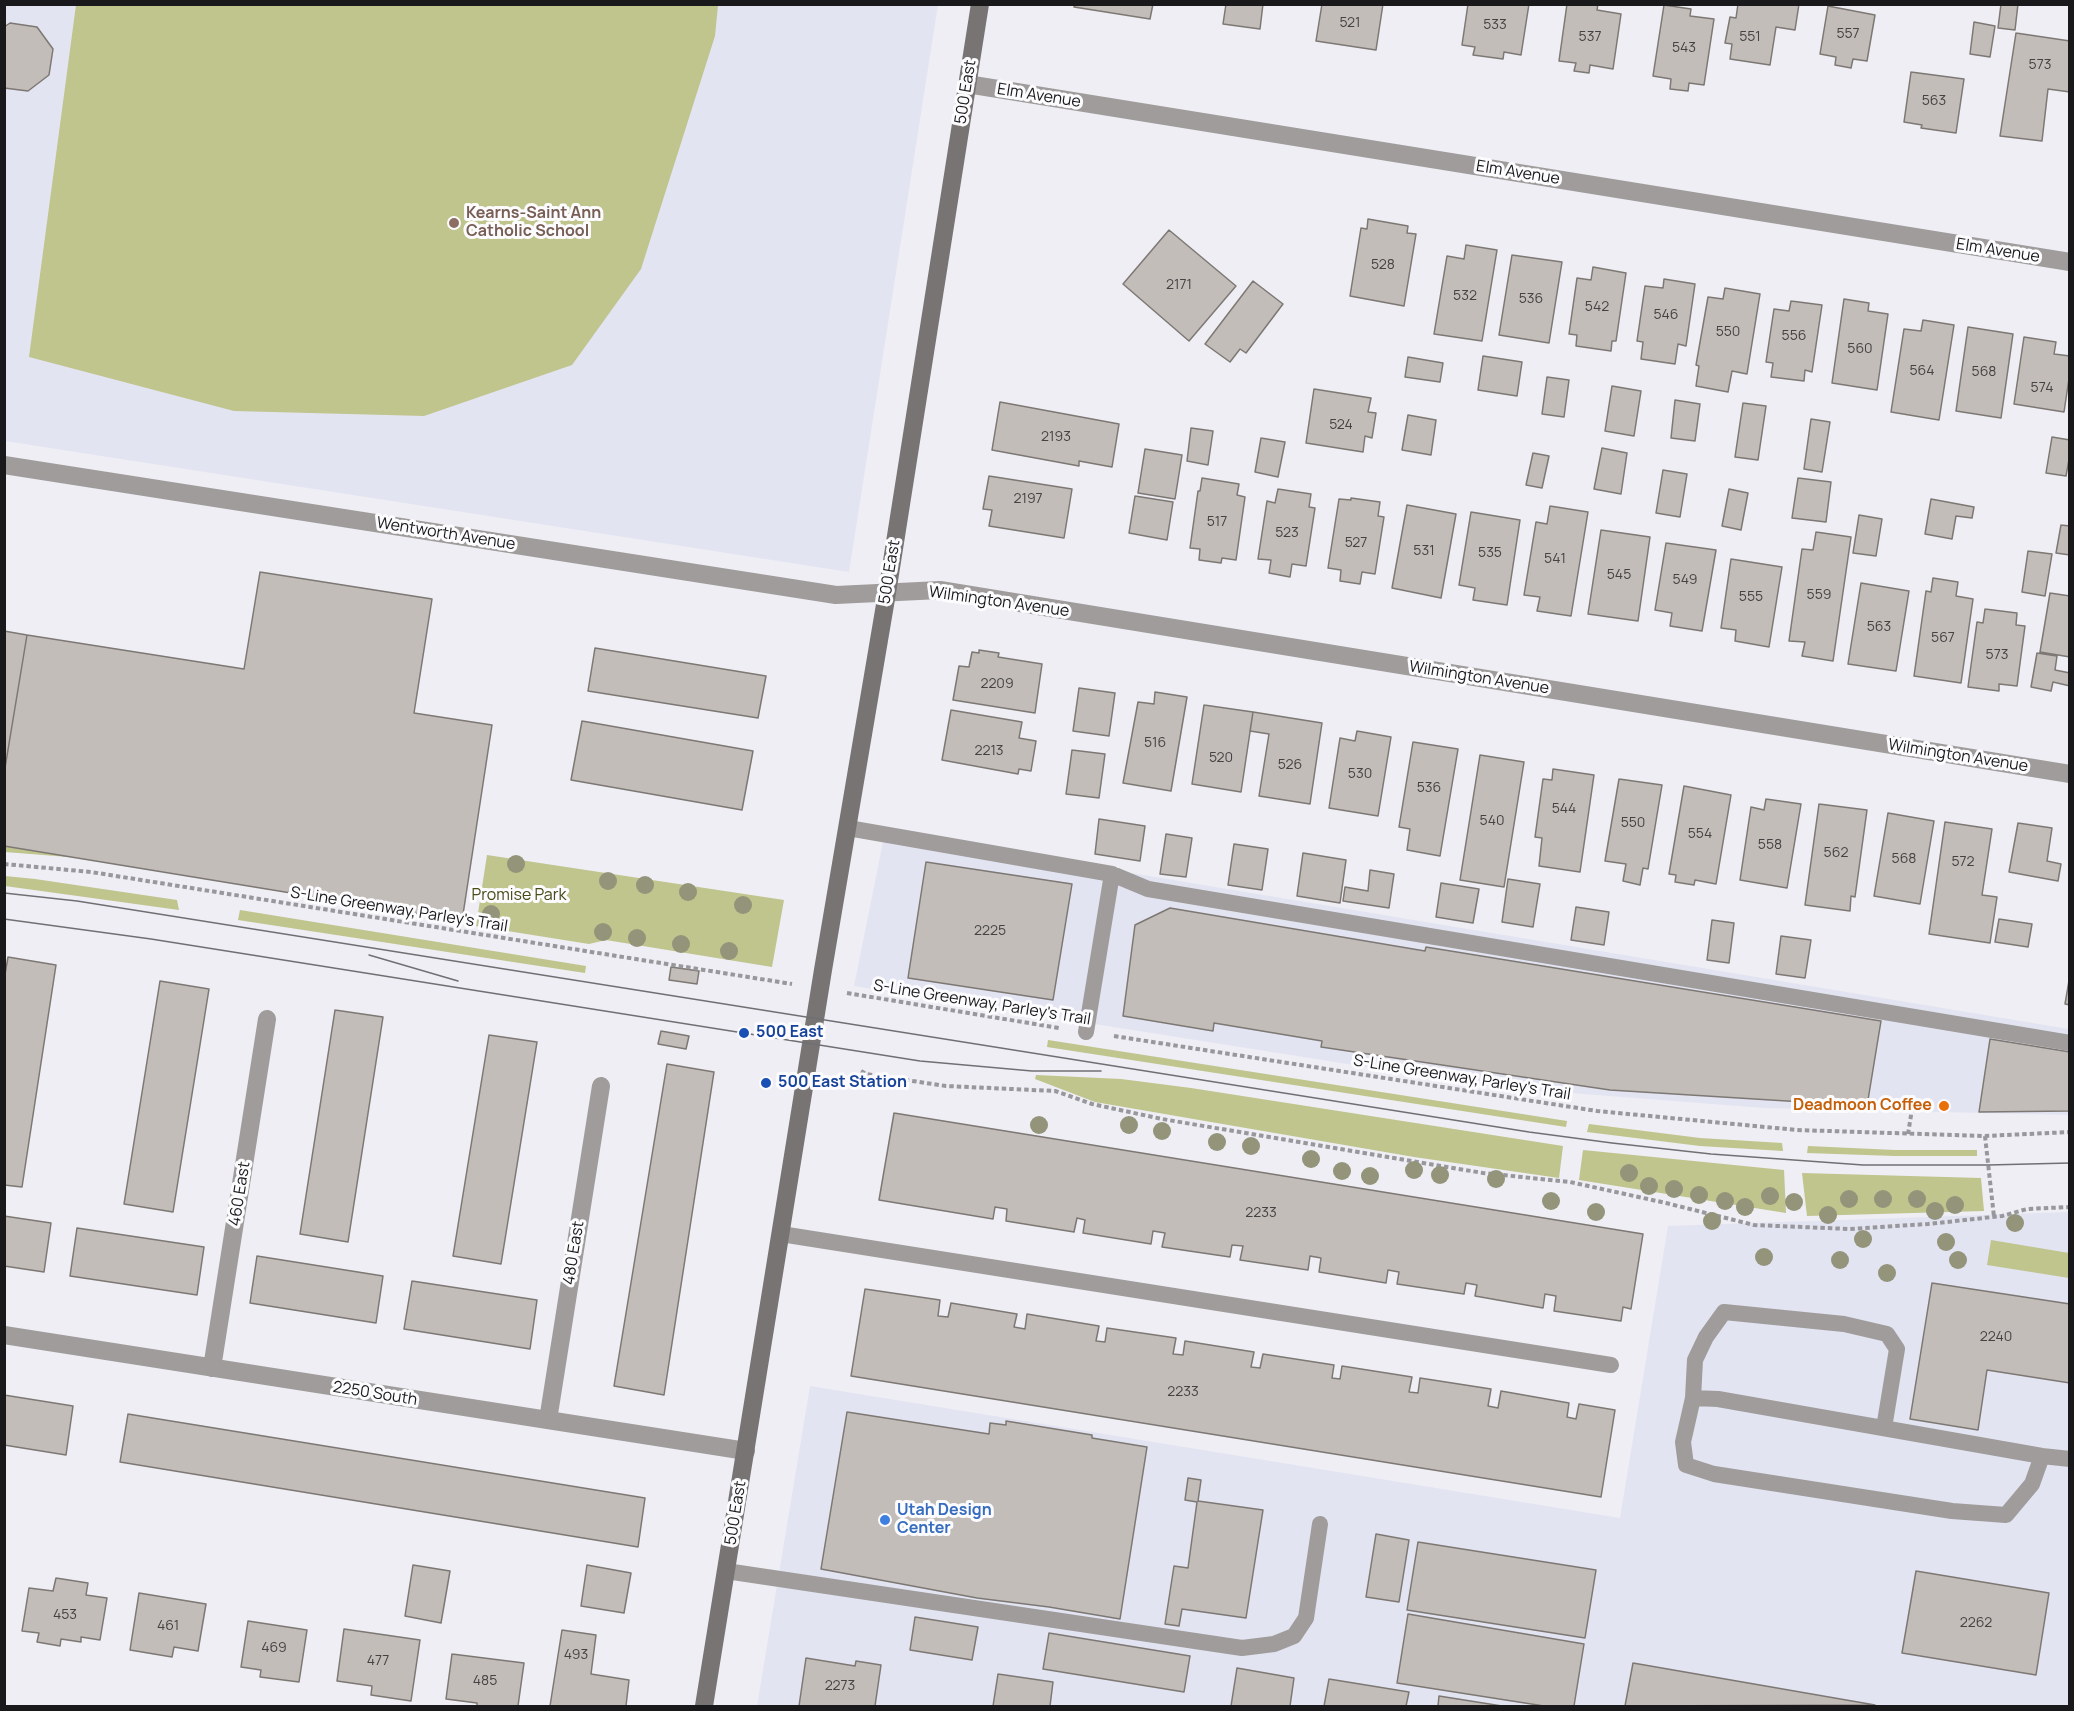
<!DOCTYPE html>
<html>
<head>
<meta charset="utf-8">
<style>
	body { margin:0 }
	#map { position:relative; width:2074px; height:1711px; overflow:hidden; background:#eeeef4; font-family:Manrope,sans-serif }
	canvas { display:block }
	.frame { position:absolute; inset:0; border:6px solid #19191c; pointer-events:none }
</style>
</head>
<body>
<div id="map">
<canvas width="2074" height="1711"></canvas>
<div class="frame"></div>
</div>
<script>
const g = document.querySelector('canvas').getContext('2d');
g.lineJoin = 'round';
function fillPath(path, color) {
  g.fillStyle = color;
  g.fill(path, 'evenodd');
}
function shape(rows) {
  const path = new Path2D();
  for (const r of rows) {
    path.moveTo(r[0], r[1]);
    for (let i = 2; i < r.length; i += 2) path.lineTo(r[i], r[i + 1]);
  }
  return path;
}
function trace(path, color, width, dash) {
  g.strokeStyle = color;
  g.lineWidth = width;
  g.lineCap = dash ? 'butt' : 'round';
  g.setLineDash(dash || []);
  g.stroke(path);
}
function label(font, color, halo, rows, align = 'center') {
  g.font = font + ' Manrope,sans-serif';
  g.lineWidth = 6;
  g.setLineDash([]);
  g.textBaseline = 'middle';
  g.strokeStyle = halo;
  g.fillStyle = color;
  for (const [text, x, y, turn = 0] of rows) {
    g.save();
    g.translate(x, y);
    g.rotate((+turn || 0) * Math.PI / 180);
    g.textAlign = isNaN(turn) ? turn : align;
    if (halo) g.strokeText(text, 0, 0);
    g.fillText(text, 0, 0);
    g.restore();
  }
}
fillPath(shape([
	[4,5,938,5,849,572,5,441],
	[885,832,2069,1029,2069,1115,1764,1108,1493,1087,854,986],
	[2069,1212,2069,1706,757,1706,810,1386,1620,1518,1668,1226]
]), '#e3e4f2');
fillPath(shape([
	[76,5,76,4,718,5,715,36,641,269,572,365,424,416,234,411,29,357],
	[5,846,81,858,5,852],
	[487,855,784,900,772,967,606,940,589,944,476,926],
	[5,876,35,879,177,900,179,910,5,886],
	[240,910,586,966,585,973,238,920],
	[1048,1040,1567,1121,1566,1127,1047,1047],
	[1036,1075,1121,1079,1191,1088,1563,1146,1559,1178,1414,1157,1095,1102,1035,1079],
	[1589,1124,1700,1138,1782,1143,1783,1151,1700,1146,1587,1132],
	[1808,1146,1895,1150,1977,1150,1977,1156,1895,1156,1807,1153],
	[1583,1150,1784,1170,1786,1213,1579,1180],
	[1802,1173,1981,1178,1984,1211,1807,1216],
	[1991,1240,2069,1253,2069,1278,1987,1265]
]), '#c0c48d');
const building = shape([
	[1075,4,1153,4,1150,19,1074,7,1075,4],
	[1226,4,1263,4,1260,29,1223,24,1226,4],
	[1322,4,1383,4,1376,50,1316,41,1322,4],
	[1468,4,1529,4,1521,55,1504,52,1503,59,1473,55,1475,47,1462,45,1468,4],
	[1567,4,1598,4,1597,10,1621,14,1613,69,1590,65,1589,73,1574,71,1576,63,1559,61,1567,4],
	[1738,4,1799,4,1795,30,1776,27,1770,65,1730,59,1732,44,1725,43,1730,17,1736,18,1738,4],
	[2001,4,2018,4,2015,30,1998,28,2001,4],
	[1664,5,1691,9,1690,16,1714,19,1704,85,1689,83,1688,91,1670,89,1671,79,1653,76,1664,5],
	[1828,6,1875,15,1867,61,1853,59,1851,68,1835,65,1836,57,1820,54,1828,6],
	[1974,22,1995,26,1990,57,1970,54,1974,22],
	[10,23,37,27,53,49,49,75,28,91,4,88,4,27,10,23],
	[2016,33,2070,41,2070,92,2048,89,2042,141,2000,136,2016,33],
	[1911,72,1964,79,1956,133,1921,128,1922,125,1904,122,1911,72],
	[1368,219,1408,226,1407,233,1416,234,1404,306,1350,296,1361,228,1367,229,1368,219],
	[1169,230,1236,286,1189,341,1123,284,1169,230],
	[1466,245,1497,250,1482,341,1434,334,1447,256,1464,259,1466,245],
	[1512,255,1562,262,1549,343,1499,335,1512,255],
	[1593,267,1626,273,1616,341,1612,341,1611,351,1576,346,1577,335,1569,334,1577,278,1591,280,1593,267],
	[1664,279,1695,284,1686,346,1678,344,1675,364,1641,359,1643,342,1637,341,1645,286,1663,288,1664,279],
	[1253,281,1283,304,1246,353,1240,349,1230,362,1205,344,1253,281],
	[1725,288,1760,294,1747,374,1732,371,1728,392,1696,386,1699,366,1696,365,1708,297,1723,299,1725,288],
	[1844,299,1869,303,1868,311,1888,314,1877,390,1832,383,1844,299],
	[1791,301,1822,305,1812,372,1805,370,1804,381,1771,377,1773,363,1766,362,1774,309,1789,311,1791,301],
	[1923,320,1954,325,1939,420,1891,412,1904,329,1921,331,1923,320],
	[1968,327,2013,334,2001,418,1956,411,1968,327],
	[2024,337,2056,342,2054,354,2070,356,2070,372,2064,412,2014,404,2024,337],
	[1483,356,1522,362,1517,396,1478,390,1483,356],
	[1408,357,1443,363,1440,382,1405,377,1408,357],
	[1547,377,1569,380,1564,417,1542,414,1547,377],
	[1612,386,1641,391,1634,436,1605,431,1612,386],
	[1314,389,1371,398,1368,412,1376,413,1372,438,1365,436,1363,452,1306,443,1314,389],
	[1675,400,1700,404,1695,441,1671,438,1675,400],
	[1000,402,1119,424,1112,467,1079,461,1079,466,992,450,1000,402],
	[1743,403,1766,406,1758,460,1735,457,1743,403],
	[1408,415,1436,420,1431,455,1402,450,1408,415],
	[1811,419,1830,422,1822,472,1804,469,1811,419],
	[1191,428,1213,431,1208,465,1187,461,1191,428],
	[2052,437,2070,440,2070,454,2066,476,2046,473,2052,437],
	[1261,438,1285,442,1278,477,1255,472,1261,438],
	[1602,448,1627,453,1621,494,1594,489,1602,448],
	[1145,449,1182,455,1175,499,1138,493,1145,449],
	[1533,453,1549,456,1542,488,1526,485,1533,453],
	[1663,470,1687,474,1680,517,1656,513,1663,470],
	[989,476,1072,489,1064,538,989,526,992,510,983,509,989,476],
	[1202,478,1239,484,1237,495,1245,497,1236,560,1222,558,1221,563,1199,560,1200,549,1190,548,1198,491,1200,491,1202,478],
	[1798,478,1831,482,1826,522,1792,518,1798,478],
	[1278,489,1311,494,1309,507,1315,508,1306,566,1292,564,1290,577,1269,573,1271,560,1258,559,1267,501,1275,503,1278,489],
	[1729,489,1748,493,1741,530,1722,526,1729,489],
	[1135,496,1173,502,1167,540,1129,533,1135,496],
	[1351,498,1380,502,1378,516,1384,517,1375,574,1362,572,1360,584,1340,581,1341,570,1328,568,1339,499,1351,500,1351,498],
	[1931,499,1974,507,1972,518,1956,516,1952,539,1925,534,1931,499],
	[1407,505,1456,514,1441,598,1392,588,1407,505],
	[1550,506,1588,512,1571,616,1537,611,1540,597,1524,595,1536,522,1547,524,1550,506],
	[1471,512,1520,520,1507,605,1473,600,1475,588,1459,585,1471,512],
	[1859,515,1882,519,1876,556,1853,553,1859,515],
	[2061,525,2070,526,2070,555,2056,553,2061,525],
	[1601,530,1650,537,1638,621,1588,614,1601,530],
	[1816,532,1851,537,1833,661,1802,656,1805,642,1789,641,1802,549,1813,550,1816,532],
	[1666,543,1716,550,1702,631,1670,626,1672,613,1655,610,1666,543],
	[2028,551,2052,554,2045,596,2022,592,2028,551],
	[1731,559,1782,567,1769,647,1735,641,1736,630,1721,628,1731,559],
	[260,572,432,599,414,713,492,725,462,921,4,846,4,774,27,635,244,669,260,572],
	[1933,578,1958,582,1956,596,1973,599,1961,683,1914,676,1926,591,1931,592,1933,578],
	[1861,583,1909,591,1896,671,1848,664,1861,583],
	[2050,593,2070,596,2070,657,2040,652,2050,593],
	[1985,609,2017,613,2016,625,2025,626,2017,686,1999,684,1999,691,1968,687,1977,622,1983,623,1985,609],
	[4,631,27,635,4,774,4,631],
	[595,648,766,676,758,718,588,691,595,648],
	[979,650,999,653,998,657,1042,664,1035,713,953,700,959,666,969,667,972,652,979,653,979,650],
	[2037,653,2057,656,2055,670,2070,673,2070,686,2053,682,2051,691,2031,687,2037,653],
	[1079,688,1115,693,1109,736,1073,731,1079,688],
	[1155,692,1187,697,1171,791,1123,783,1138,702,1154,704,1155,692],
	[1204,705,1253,712,1241,792,1192,784,1204,705],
	[951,710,1022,722,1019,738,1036,741,1031,771,1019,769,1018,774,942,760,951,710],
	[1253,712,1322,723,1310,804,1259,796,1269,734,1250,731,1253,712],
	[582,721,753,751,742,810,571,780,582,721],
	[1357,731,1391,737,1378,816,1329,808,1340,738,1355,741,1357,731],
	[1413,742,1458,749,1440,856,1407,850,1410,829,1399,827,1413,742],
	[1072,750,1105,754,1099,798,1066,794,1072,750],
	[1480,755,1524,762,1504,887,1460,880,1480,755],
	[1553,769,1594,775,1580,872,1539,866,1542,838,1535,837,1543,779,1552,780,1553,769],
	[1619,779,1662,785,1648,869,1643,868,1640,885,1623,881,1626,864,1605,861,1619,779],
	[1684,786,1731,795,1716,884,1695,880,1694,885,1675,882,1676,875,1669,874,1684,786],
	[1766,799,1801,804,1787,888,1740,880,1751,807,1764,810,1766,799],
	[1819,804,1867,810,1855,897,1851,896,1850,911,1805,905,1819,804],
	[1888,813,1934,821,1920,904,1874,896,1888,813],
	[1099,819,1145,826,1140,861,1095,854,1099,819],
	[1945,822,1992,829,1982,895,1997,897,1990,943,1929,934,1945,822],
	[2018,823,2052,828,2047,861,2061,864,2058,881,2009,872,2018,823],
	[1166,834,1192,838,1186,877,1160,874,1166,834],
	[1234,844,1268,849,1262,890,1228,885,1234,844],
	[1303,853,1346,860,1340,903,1297,896,1303,853],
	[926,862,1072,884,1053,1000,908,978,926,862],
	[1370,870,1394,874,1389,908,1343,901,1345,887,1368,891,1370,870],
	[1508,879,1540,884,1533,927,1502,922,1508,879],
	[1441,883,1479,889,1473,923,1436,917,1441,883],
	[1576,907,1609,912,1604,945,1571,940,1576,907],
	[1170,908,1425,951,1426,947,1881,1021,1867,1106,1610,1090,1321,1047,1322,1041,1214,1023,1213,1031,1123,1016,1135,925,1170,908],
	[1999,919,2032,924,2028,947,1995,942,1999,919],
	[1712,920,1734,923,1729,963,1707,960,1712,920],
	[1781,936,1811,940,1805,978,1776,974,1781,936],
	[8,957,56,965,22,1187,4,1185,4,980,8,957],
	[671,967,699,971,697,984,669,980,671,967],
	[2070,975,2070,1005,2065,1004,2070,975],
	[160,981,209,989,173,1212,124,1204,160,981],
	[335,1010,383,1017,348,1242,300,1234,335,1010],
	[661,1031,689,1036,686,1049,658,1044,661,1031],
	[489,1035,537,1042,501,1264,453,1256,489,1035],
	[1990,1039,2070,1052,2070,1111,1979,1112,1990,1039],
	[667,1064,714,1072,664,1395,614,1386,667,1064],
	[894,1113,1643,1234,1631,1309,1623,1307,1621,1321,1554,1311,1556,1296,1545,1294,1543,1308,1475,1296,1477,1285,1466,1283,1464,1294,1397,1284,1399,1272,1388,1270,1386,1283,1319,1272,1321,1258,1310,1256,1308,1270,1240,1260,1243,1246,1232,1245,1230,1257,1162,1247,1165,1233,1153,1231,1151,1244,1083,1233,1085,1220,1077,1218,1074,1232,1006,1221,1007,1209,995,1207,993,1219,879,1200,894,1113],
	[4,1216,51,1223,44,1272,4,1266,4,1216],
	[77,1228,204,1247,197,1295,70,1276,77,1228],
	[257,1256,383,1276,376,1323,250,1303,257,1256],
	[412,1281,537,1300,530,1349,404,1329,412,1281],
	[1932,1283,2070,1304,2070,1383,1987,1370,1978,1430,1910,1419,1932,1283],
	[865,1289,940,1300,938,1316,948,1317,951,1303,1017,1314,1014,1327,1025,1329,1027,1314,1099,1326,1096,1341,1105,1342,1107,1328,1176,1338,1173,1354,1183,1355,1185,1341,1254,1352,1251,1367,1260,1368,1263,1354,1334,1365,1332,1378,1340,1379,1342,1366,1412,1377,1409,1392,1418,1393,1420,1378,1491,1389,1488,1406,1498,1408,1501,1391,1569,1403,1567,1417,1576,1419,1579,1404,1615,1410,1601,1497,851,1376,865,1289],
	[4,1395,73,1406,66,1455,4,1445,4,1395],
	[847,1412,989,1434,990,1423,1006,1425,1006,1421,1092,1435,1092,1438,1147,1447,1120,1619,1049,1607,977,1598,821,1569,847,1412],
	[128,1414,645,1498,638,1547,120,1462,128,1414],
	[1188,1478,1201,1480,1198,1501,1263,1510,1246,1618,1182,1609,1179,1626,1165,1624,1174,1566,1188,1568,1197,1502,1185,1500,1188,1478],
	[1376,1534,1409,1540,1399,1602,1366,1597,1376,1534],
	[1418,1542,1596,1570,1585,1638,1407,1610,1418,1542],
	[413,1565,450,1571,441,1623,405,1616,413,1565],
	[587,1565,631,1573,624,1613,581,1606,587,1565],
	[1916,1571,2049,1593,2036,1675,1902,1653,1916,1571],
	[56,1578,88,1583,86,1595,107,1598,100,1640,81,1637,81,1642,61,1639,60,1646,37,1642,39,1633,22,1631,29,1588,53,1591,56,1578],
	[139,1593,206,1604,198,1651,174,1647,172,1657,130,1650,139,1593],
	[1408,1614,1584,1644,1574,1706,1544,1706,1397,1683,1408,1614],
	[915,1617,978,1627,972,1660,910,1650,915,1617],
	[248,1621,307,1630,299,1682,260,1677,261,1670,241,1667,248,1621],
	[344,1629,420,1640,411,1701,371,1695,372,1686,337,1681,344,1629],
	[562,1630,596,1635,591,1674,629,1680,626,1706,550,1706,562,1630],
	[1049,1633,1190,1656,1184,1692,1043,1669,1049,1633],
	[452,1654,524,1663,518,1706,477,1706,477,1703,446,1699,452,1654],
	[806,1658,855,1666,856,1661,881,1665,875,1706,799,1706,806,1658],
	[1633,1663,1875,1705,1625,1706,1633,1663],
	[1237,1668,1294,1678,1290,1706,1231,1706,1237,1668],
	[998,1674,1053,1682,1050,1706,993,1706,998,1674],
	[1329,1679,1409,1692,1406,1706,1324,1706,1329,1679],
	[1439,1696,1502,1706,1438,1706,1439,1696]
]);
fillPath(building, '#c3bdb9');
trace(building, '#7d7874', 1.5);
trace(shape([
	[4,864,91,872,792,984],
	[847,993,1059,1028],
	[1114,1036,1597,1111,1797,1130,1985,1136,2070,1132],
	[861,1071,866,1074,946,1086,1055,1091,1092,1104,1162,1119,1483,1173,1570,1182,1666,1203,1754,1225,1849,1229,1928,1224,2002,1216,2027,1209,2070,1207],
	[1908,1134,1913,1103],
	[1985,1136,1994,1217]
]), '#97979c', 4, [4.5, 3]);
trace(shape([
	[848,828,1112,874,1086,1032],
	[1112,874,1148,889,2070,1043],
	[781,1234,1611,1365],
	[1693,1398,1695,1360,1706,1337,1724,1312,1844,1324,1887,1334,1897,1349,1884,1428],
	[2042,1456,2032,1484,2006,1515,1952,1511,1714,1474,1686,1465,1683,1442,1693,1398,1718,1399,2042,1456,2070,1459],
	[726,1571,1242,1648,1274,1644,1294,1636,1306,1618,1320,1524]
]), '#9f9c9b', 16);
trace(shape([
	[967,84,2070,262],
	[4,465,836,595,940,590,2070,774],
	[4,1335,746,1451],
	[212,1368,267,1019],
	[548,1420,601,1086]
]), '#9f9c9b', 18);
trace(shape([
	[704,1706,823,970,887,593,980,4]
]), '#787474', 18);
trace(shape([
	[4,893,77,901,1529,1132,1612,1143,1711,1154,1863,1165,1988,1165,2070,1163],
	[4,919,151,939,920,1061,1032,1071,1101,1071],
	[369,955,458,981]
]), '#707074', 1.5);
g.fillStyle = '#93947a';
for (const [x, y] of [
	[516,864],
	[608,881],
	[645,885],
	[688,892],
	[743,905],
	[491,914],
	[603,932],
	[637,938],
	[681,944],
	[729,951],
	[1039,1125],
	[1129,1125],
	[1162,1131],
	[1217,1142],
	[1251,1146],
	[1311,1159],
	[1414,1170],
	[1342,1171],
	[1629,1173],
	[1440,1175],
	[1370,1176],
	[1496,1179],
	[1649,1186],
	[1674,1189],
	[1699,1195],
	[1770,1196],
	[1849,1199],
	[1883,1199],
	[1917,1199],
	[1551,1201],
	[1725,1201],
	[1794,1202],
	[1955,1205],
	[1745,1207],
	[1935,1211],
	[1596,1212],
	[1828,1215],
	[1712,1221],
	[2015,1223],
	[1863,1239],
	[1946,1242],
	[1764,1257],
	[1840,1260],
	[1958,1260],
	[1887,1273]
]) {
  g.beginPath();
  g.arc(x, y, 9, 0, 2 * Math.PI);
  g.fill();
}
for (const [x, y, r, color] of [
	[454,223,6,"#8d6e63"],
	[744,1033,6,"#1a4fb4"],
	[766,1083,6,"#1a4fb4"],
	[1944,1106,6,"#e8710a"],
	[885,1520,6,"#3f7fe0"]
]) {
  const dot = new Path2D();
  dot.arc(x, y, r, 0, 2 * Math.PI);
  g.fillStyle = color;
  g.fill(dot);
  trace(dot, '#fcfcfe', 2);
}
label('14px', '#444243', null, [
	["521",1350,23],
	["533",1495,25],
	["557",1848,34],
	["537",1590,37],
	["551",1750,37],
	["543",1684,48],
	["573",2040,65],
	["563",1934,101],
	["528",1383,265],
	["2171",1179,285],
	["532",1465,296],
	["536",1531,299],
	["542",1597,307],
	["546",1666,315],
	["550",1728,332],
	["556",1794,336],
	["560",1860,349],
	["564",1922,371],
	["568",1984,372],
	["574",2042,388],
	["524",1341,425],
	["2193",1056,437],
	["2197",1028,499],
	["517",1217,522],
	["523",1287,533],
	["527",1356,543],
	["531",1424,551],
	["535",1490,553],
	["541",1555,559],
	["545",1619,575],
	["549",1685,580],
	["559",1819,595],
	["555",1751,597],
	["563",1879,627],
	["567",1943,638],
	["573",1997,655],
	["2209",997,684],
	["516",1155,743],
	["2213",989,751],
	["520",1221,758],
	["526",1290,765],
	["530",1360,774],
	["536",1429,788],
	["544",1564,809],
	["540",1492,821],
	["550",1633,823],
	["554",1700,834],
	["558",1770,845],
	["562",1836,853],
	["568",1904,859],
	["572",1963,862],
	["2225",990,931],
	["2233",1261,1213],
	["2240",1996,1337],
	["2233",1183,1392],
	["453",65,1615],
	["2262",1976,1623],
	["461",168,1626],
	["469",274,1648],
	["493",576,1655],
	["477",378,1661],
	["485",485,1681],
	["2273",840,1686]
]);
label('16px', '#19191c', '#fcfcfe', [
	["500 East",966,92,-81],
	["Elm Avenue",1039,96,9],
	["Elm Avenue",1518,173,9],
	["Elm Avenue",1998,251,9],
	["Wentworth Avenue",446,534,9],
	["500 East",890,572,-81],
	["Wilmington Avenue",999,602,8],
	["Wilmington Avenue",1479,678,9],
	["Wilmington Avenue",1958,756,9],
	["S-Line Greenway, Parley's Trail",399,910,9],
	["S-Line Greenway, Parley's Trail",982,1003,9],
	["S-Line Greenway, Parley's Trail",1462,1078,9],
	["460 East",240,1194,-81],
	["480 East",574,1253,-81],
	["2250 South",375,1394,9],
	["500 East",736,1513,-81]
]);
label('bold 16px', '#785e54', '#fcfcfe', [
	["Kearns-Saint Ann",466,214],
	["Catholic School",466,232]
], 'left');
label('16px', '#484a17', '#fcfcfe', [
	["Promise Park",519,896]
]);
label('bold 16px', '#164399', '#fcfcfe', [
	["500 East",756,1033],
	["500 East Station",778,1083]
], 'left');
label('bold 16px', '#c56008', '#fcfcfe', [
	["Deadmoon Coffee",1932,1106]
], 'right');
label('bold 16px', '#366cbe', '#fcfcfe', [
	["Utah Design",897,1511],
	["Center",897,1529]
], 'left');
</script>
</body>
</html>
